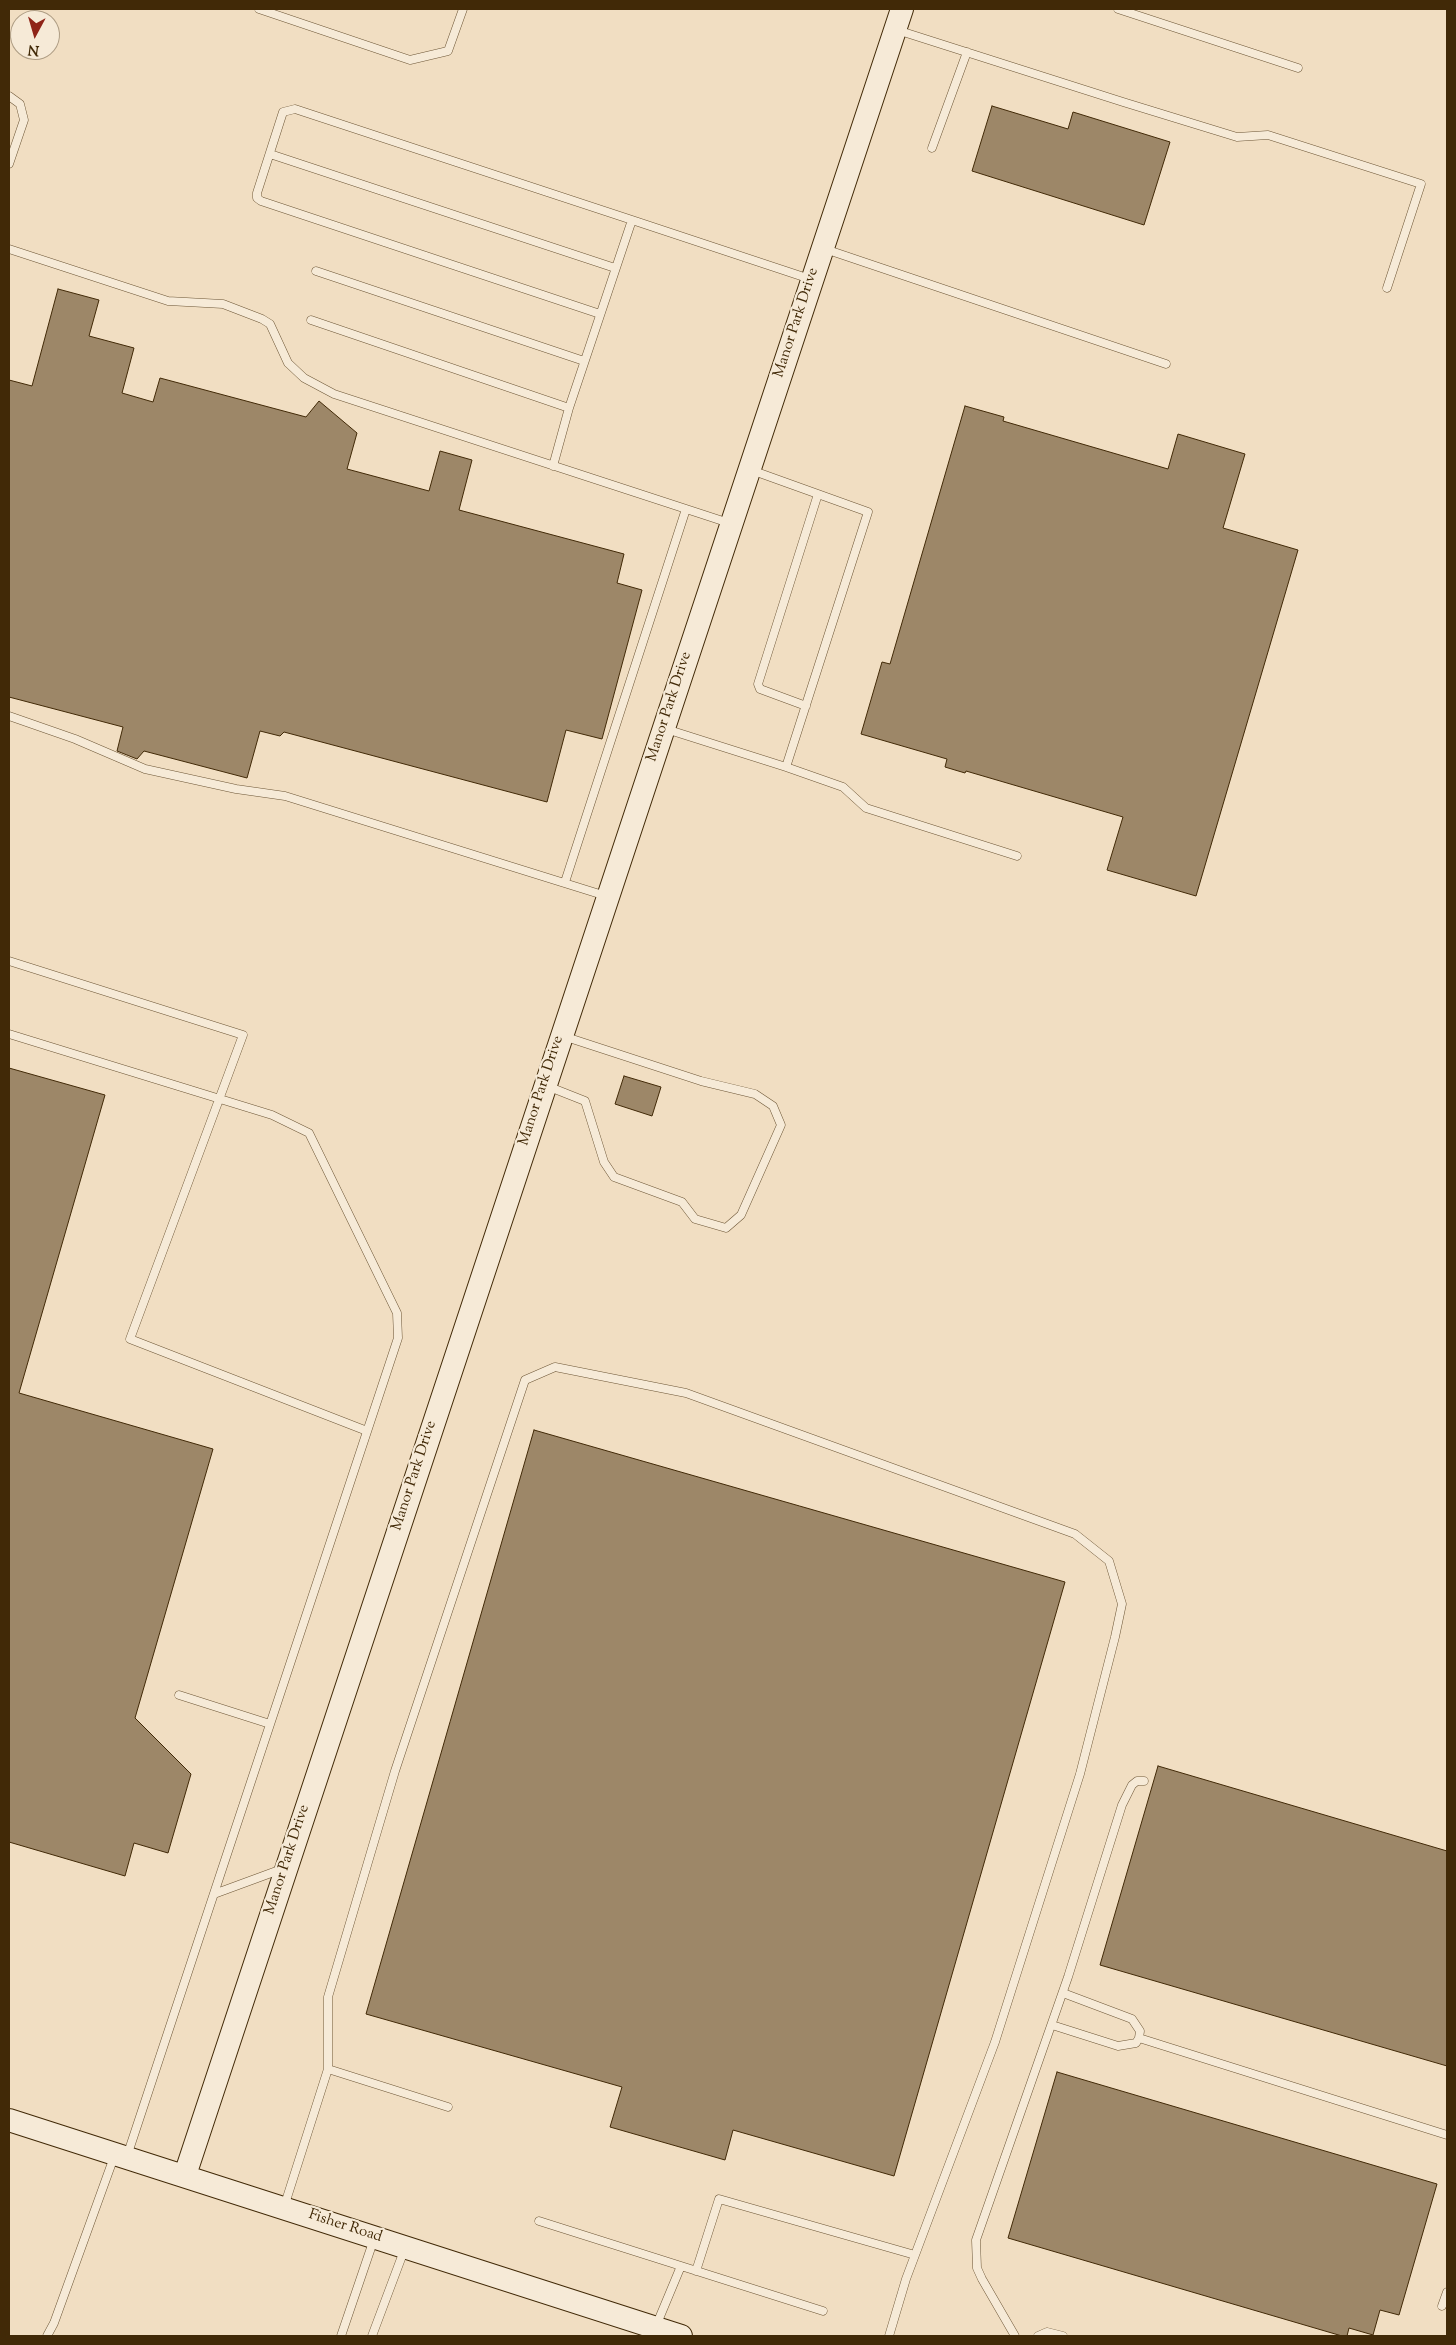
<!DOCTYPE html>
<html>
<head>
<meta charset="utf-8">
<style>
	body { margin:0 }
	#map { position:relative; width:1456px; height:2345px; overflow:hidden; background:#f1dec2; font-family:"Sorts Mill Goudy",serif }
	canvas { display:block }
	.frame { position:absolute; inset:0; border:10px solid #412907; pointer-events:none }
	.north { position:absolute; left:10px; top:10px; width:50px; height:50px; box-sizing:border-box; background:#f6ead7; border:1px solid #ae9d84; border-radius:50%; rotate:186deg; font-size:14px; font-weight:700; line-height:20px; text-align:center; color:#412907 }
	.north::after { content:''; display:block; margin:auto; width:18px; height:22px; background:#8f2418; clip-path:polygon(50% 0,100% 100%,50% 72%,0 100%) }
</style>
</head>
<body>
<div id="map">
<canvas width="1456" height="2345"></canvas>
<div class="frame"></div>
<div class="north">N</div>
</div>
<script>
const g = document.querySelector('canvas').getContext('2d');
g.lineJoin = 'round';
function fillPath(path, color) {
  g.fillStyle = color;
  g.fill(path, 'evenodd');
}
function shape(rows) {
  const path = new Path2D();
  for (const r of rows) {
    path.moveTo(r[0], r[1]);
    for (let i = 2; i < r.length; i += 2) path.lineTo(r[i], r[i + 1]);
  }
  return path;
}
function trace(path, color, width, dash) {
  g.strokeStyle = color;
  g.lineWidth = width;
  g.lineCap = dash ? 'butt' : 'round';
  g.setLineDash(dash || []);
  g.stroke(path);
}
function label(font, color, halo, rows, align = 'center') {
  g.font = font + ' "Sorts Mill Goudy",serif';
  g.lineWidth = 4.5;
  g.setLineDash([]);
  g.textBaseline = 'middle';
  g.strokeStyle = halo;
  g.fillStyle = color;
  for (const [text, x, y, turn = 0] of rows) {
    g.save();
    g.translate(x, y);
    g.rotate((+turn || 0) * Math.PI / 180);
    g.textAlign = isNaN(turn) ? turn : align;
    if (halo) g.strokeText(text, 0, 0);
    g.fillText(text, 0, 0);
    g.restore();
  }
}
const building = shape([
	[992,106,1068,129,1073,112,1170,142,1144,225,972,171,992,106],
	[58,289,99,300,89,336,134,348,122,393,153,402,160,378,306,417,319,401,357,433,347,469,429,491,440,451,472,460,459,510,624,554,617,583,642,590,602,739,566,730,547,802,284,732,280,736,260,731,247,778,144,751,137,759,117,751,123,727,9,697,9,380,32,386,58,289],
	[965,406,1004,417,1003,421,1168,469,1178,434,1245,454,1223,528,1298,550,1196,896,1107,870,1123,817,966,771,965,773,945,767,947,759,861,734,882,662,890,664,965,406],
	[9,1068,105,1095,19,1393,213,1449,135,1718,191,1774,168,1853,134,1843,125,1876,9,1842,9,1068],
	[624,1076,661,1087,652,1116,615,1104,624,1076],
	[534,1430,1065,1582,894,2176,733,2130,725,2160,610,2127,622,2087,366,2014,534,1430],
	[1158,1766,1447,1851,1447,2066,1100,1965,1158,1766],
	[1057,2072,1437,2184,1399,2315,1380,2310,1373,2335,1349,2328,1347,2336,1342,2336,1008,2238,1057,2072]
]);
fillPath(building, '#9d8768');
trace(building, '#412907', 1);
const lane = shape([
	[259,9,410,60,448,51,463,9],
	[1118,9,1298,68],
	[897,30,1123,102,1237,137,1268,135,1421,184,1387,288],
	[9,96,20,104,24,120,9,164],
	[932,148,967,52],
	[270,154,615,268],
	[9,249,168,301,223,304,262,319,270,324,288,363,304,378,334,394,729,523],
	[825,249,1166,364],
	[316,271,584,361],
	[600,314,261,201,257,198,257,193,283,112,295,109,632,220],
	[311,320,569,408],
	[553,466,569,408,632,220,810,279],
	[806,706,760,689,758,684,818,494],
	[9,716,75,739,145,769,236,789,285,796,606,896],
	[666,729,786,767,868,512,751,470],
	[786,767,843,787,866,808,1017,856],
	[565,882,686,509],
	[9,961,243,1035,130,1339,367,1431],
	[9,1034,272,1115,309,1133,397,1313,398,1338,127,2156],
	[547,1086,585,1101,604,1162,614,1177,682,1202,695,1219,726,1228,741,1215,781,1125,773,1106,755,1094,701,1081,563,1036],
	[179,1695,270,1724],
	[214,1894,282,1869],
	[1063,1993,1132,2019,1140,2031,1139,2038],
	[1052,2025,1118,2046,1136,2043,1139,2038,1447,2135],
	[328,2069,448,2107],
	[284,2207,328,2069,328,1997,395,1771,525,1380,555,1367,686,1393,1075,1534,1109,1561,1122,1604,1115,1637,1080,1774,995,2042,906,2279,889,2336],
	[539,2221,681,2266],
	[696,2271,719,2199,915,2255],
	[1442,2306,1447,2292],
	[656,2326,681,2266,823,2311],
	[47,2336,54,2323,114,2157],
	[341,2336,374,2239],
	[372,2336,405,2248],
	[1015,2336,982,2279,977,2268,976,2240,1068,1977,1122,1805,1132,1785,1137,1781,1144,1781],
	[1038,2336,1047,2332,1063,2336]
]);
const secondary = shape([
	[9,2120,681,2336],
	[185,2175,902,9]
]);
trace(lane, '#6d5636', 9);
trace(secondary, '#412907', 24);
trace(lane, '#f6ead7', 8);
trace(secondary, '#f6ead7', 22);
label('15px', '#412907', '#f6ead7', [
	["Manor Park Drive",797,323,-72],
	["Manor Park Drive",670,707,-72],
	["Manor Park Drive",542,1091,-72],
	["Manor Park Drive",415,1476,-72],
	["Manor Park Drive",288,1860,-72],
	["Fisher Road",345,2227,18]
]);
</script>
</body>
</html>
